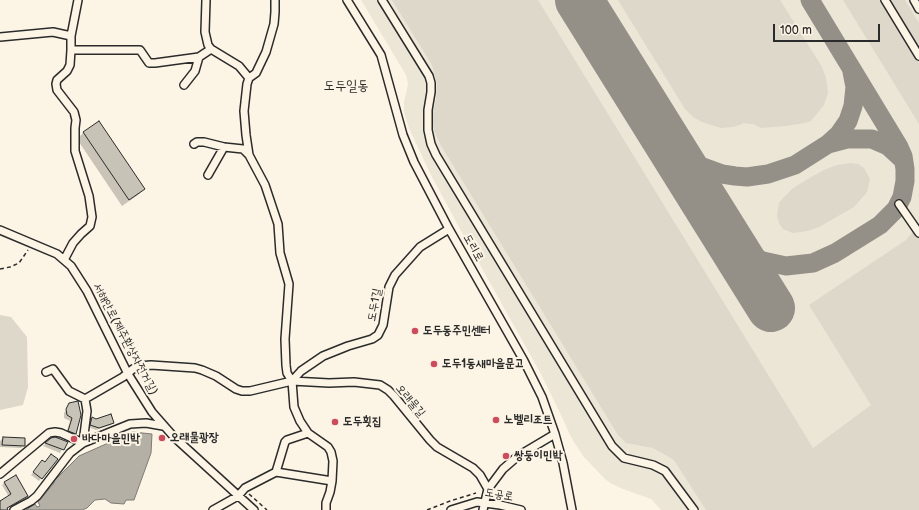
<!DOCTYPE html>
<html>
<head>
<meta charset="utf-8">
<style>
	body { margin:0 }
	#map { position:relative; width:919px; height:510px; overflow:hidden; background:#fcf5e5; font-family:"Balsamiq Sans",sans-serif }
	canvas { display:block }
	.scale { position:absolute; left:773px; top:24px; width:107px; height:18px; box-sizing:border-box; border:2px solid #2b2b2b; border-top:0; padding-left:5px; font-size:12px; line-height:14px; white-space:nowrap; color:#2b2b2b; -webkit-text-stroke:3px #fcf5e5; paint-order:stroke }
</style>
</head>
<body>
<div id="map">
<canvas width="919" height="510"></canvas>
<div class="scale">100 m</div>
</div>
<script>
const g = document.querySelector('canvas').getContext('2d');
g.lineJoin = 'round';
function fillPath(path, color) {
  g.fillStyle = color;
  g.fill(path, 'evenodd');
}
function shape(rows) {
  const path = new Path2D();
  for (const r of rows) {
    path.moveTo(r[0], r[1]);
    for (let i = 2; i < r.length; i += 2) path.lineTo(r[i], r[i + 1]);
  }
  return path;
}
function trace(path, color, width, dash) {
  g.strokeStyle = color;
  g.lineWidth = width;
  g.lineCap = dash ? 'butt' : 'round';
  g.setLineDash(dash || []);
  g.stroke(path);
}
function label(font, color, halo, rows, align = 'center') {
  g.font = font + ' "Balsamiq Sans","Poor Story",sans-serif';
  g.lineWidth = 4;
  g.setLineDash([]);
  g.textBaseline = 'middle';
  g.strokeStyle = halo;
  g.fillStyle = color;
  for (const [text, x, y, turn = 0] of rows) {
    g.save();
    g.translate(x, y);
    g.rotate((+turn || 0) * Math.PI / 180);
    g.textAlign = isNaN(turn) ? turn : align;
    if (halo) g.strokeText(text, 0, 0);
    g.fillText(text, 0, 0);
    g.restore();
  }
}
fillPath(shape([
	[361,0,919,0,919,510,661,510,651,499,623,489,610,483,604,478,583,456,571,437,561,415,541,374,460,229,430,173,409,128,404,112,404,102,408,84,406,75]
]), '#ece6d7');
fillPath(shape([
	[392,0,538,0,813,448,871,405,809,305,906,240,919,225,919,510,706,510,674,460,653,448,626,443,618,435,440,144,434,130,432,118,436,100,437,83,432,65],
	[618,0,780,0,822,67,826,78,828,93,824,105,811,121,805,123,786,126,761,128,753,124,750,124,744,123,740,125,733,127,721,128,702,122,693,117,685,109],
	[843,0,905,0,919,23,919,124],
	[850,163,858,164,864,168,870,179,867,192,854,207,819,227,808,231,793,233,783,229,779,223,777,216,779,203,784,197,792,189,806,180,824,170,837,165],
	[0,315,11,317,27,337,28,387,23,405,0,410]
]), '#ded8ca');
const water = shape([
	[133,432,152,434,151,453,134,500,126,500,124,504,111,503,105,499,95,500,87,508,82,510,26,510,35,504,37,507,40,506,38,502,54,483,54,481,79,456,133,432]
]);
fillPath(water, '#b4b0a5');
trace(water, '#7d7b74', 1);
fillPath(shape([
	[99,122,144,189,138,195,122,206,77,139,83,133],
	[70,404,80,415,75,434,72,436,66,434,70,421,64,418,64,413],
	[92,418,113,423,111,425,96,430,88,427,90,421],
	[3,438,24,445,21,448,0,447,0,441],
	[52,439,66,442,60,453,43,446],
	[42,461,41,478,39,481,31,475],
	[5,482,27,496,5,510,0,510,0,502,9,497,2,485]
]), '#0003');
trace(shape([
	[656,125,679,151,700,166,722,174,735,176,747,177,768,174,795,165,828,144,839,134,848,121,853,106,855,87,852,72],
	[828,144,847,139,872,139,888,146,901,158],
	[727,236,744,252,763,261,786,266,813,263,835,253,880,225,896,209,902,197,905,181,905,169,903,156,899,147,810,0]
]), '#949088', 19);
trace(shape([
	[579,0,771,308]
]), '#949088', 48);
const building = shape([
	[99,121,145,189,129,200,83,132,99,121],
	[78,401,81,415,76,434,68,431,72,418,67,415,66,409,69,403,78,401],
	[111,414,114,423,99,428,90,425,92,417,96,419,111,414],
	[3,437,25,438,25,446,2,445,3,437],
	[55,437,68,442,64,450,45,443,51,438,55,437],
	[51,454,58,459,42,479,33,472,42,460,45,462,51,454],
	[16,475,28,496,7,508,8,510,0,510,0,501,11,494,4,482,16,475]
]);
fillPath(building, '#c8c3b7');
trace(building, '#2b2b2b', 1);
const minor = shape([
	[206,0,205,32,208,45,211,49,239,66,249,78],
	[275,0,275,12,274,24,266,52,256,73,249,78,247,84,244,111,246,135,249,155,265,185,278,224,280,253,289,284,285,339,286,365,287,373,292,381,294,407,300,421,308,433,328,447,331,452,333,461,332,481,330,492,326,503,326,510],
	[347,0,381,55,403,135,414,162,449,229,524,361,542,397,555,434,563,463,572,510],
	[382,0,429,76,431,83,431,92,428,110,428,130,431,144,436,155,612,446,624,458,653,465,665,471,694,510],
	[885,0,919,56],
	[914,0,919,9],
	[0,37,53,32,71,36],
	[71,50,140,50,149,63,155,63,199,57,211,49],
	[184,85,195,71,199,57],
	[194,144,197,142,204,142,224,147,243,149,249,155],
	[208,175,224,147],
	[899,204,919,233],
	[0,230,57,254,71,266,87,291,128,374,152,412,174,437,254,510],
	[64,260,73,243,81,234,90,226,92,217,89,196,75,151,75,128,76,120,74,112,57,90,56,84,57,80,67,71,70,65,71,50,71,36,78,0],
	[46,372,53,369,69,391,85,399],
	[292,381,301,371,323,356,348,346,372,339,378,335,383,325,389,287,395,275,420,247,449,229],
	[276,472,332,481],
	[0,474,49,433,55,432,61,433,83,443,87,411,85,399,123,377,133,369,139,366,151,365,195,368,202,370,216,376,236,389,242,391,250,391,292,381,329,383,354,382,380,385,388,390,394,396,430,440,437,447,473,468,480,475,488,489],
	[14,510,31,501,37,496,70,453,83,443,130,424,146,423,163,426],
	[213,510,238,496,245,488,276,472,285,442,287,440,308,433],
	[451,510,477,502,500,505,521,510],
	[483,510,488,489,503,469,518,456,555,434]
]);
trace(minor, '#2b2b2b', 10);
trace(shape([
	[0,269,10,267,19,263,28,250],
	[249,494,267,510],
	[427,510,450,501,476,493]
]), '#2b2b2b', 1.5, [4, 3]);
trace(minor, '#fcf5e5', 7);
for (const [x, y, r, color] of [
	[415,331,4,"#d1495b"],
	[434,364,4,"#d1495b"],
	[496,420,4,"#d1495b"],
	[335,422,4,"#d1495b"],
	[162,438,4,"#d1495b"],
	[74,439,4,"#d1495b"],
	[506,456,4,"#d1495b"]
]) {
  const dot = new Path2D();
  dot.arc(x, y, r, 0, 2 * Math.PI);
  g.fillStyle = color;
  g.fill(dot);
  trace(dot, '#fcf5e5', 1.5);
}
label('12px', '#2b2b2b', '#fcf5e5', [
	["도리로",473,248,61],
	["도두1길",375,305,-79],
	["서해안로(제주환상자전거길)",125,339,62],
	["오래물길",410,401,50],
	["도공로",499,495,10]
]);
label('bold 12px', '#2b2b2b', '#fcf5e5', [
	["도두동주민센터",423,331],
	["도두1동새마을문고",442,364],
	["노벨리조트",504,420],
	["도두횟집",343,422],
	["오래물광장",170,438],
	["바다마을민박",82,439],
	["쌍둥이민박",514,456]
], 'left');
label('14px', '#2b2b2b', '#fcf5e5', [
	["도두일동",346,86]
]);
</script>
</body>
</html>
